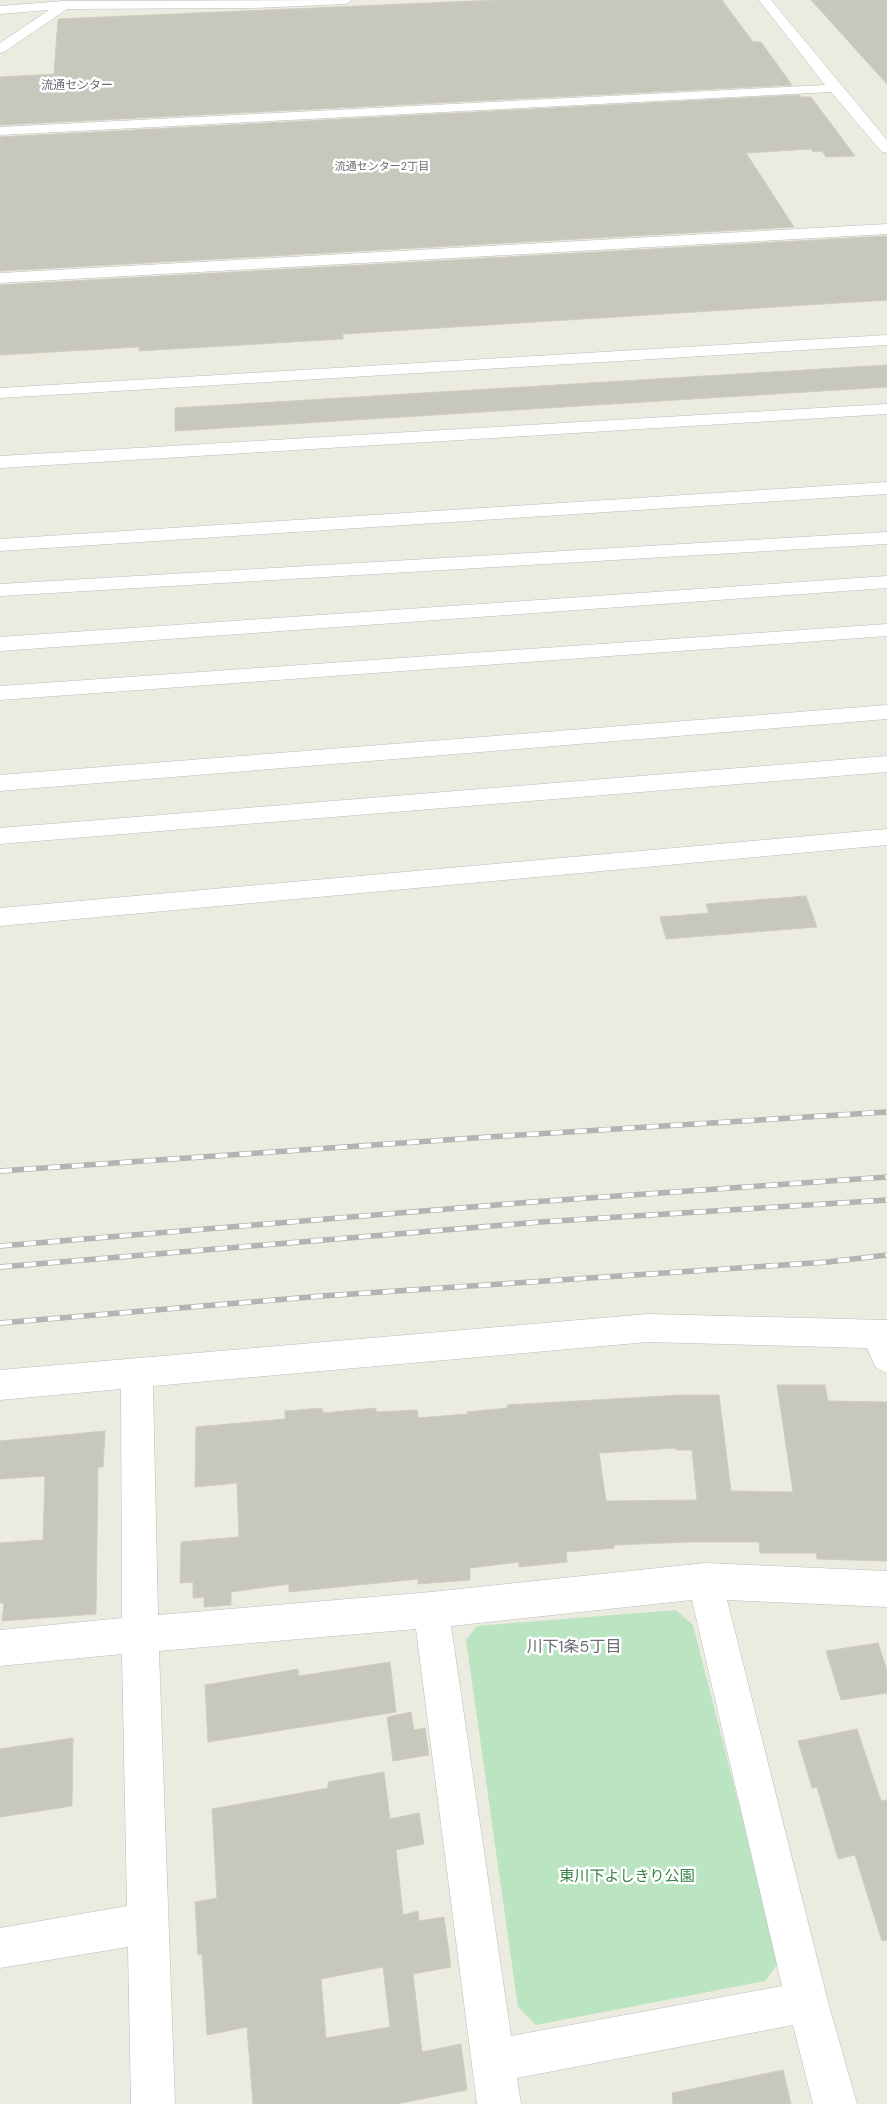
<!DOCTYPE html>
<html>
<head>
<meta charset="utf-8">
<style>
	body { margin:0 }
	canvas { display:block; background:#ecebdf }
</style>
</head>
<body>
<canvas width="887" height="2104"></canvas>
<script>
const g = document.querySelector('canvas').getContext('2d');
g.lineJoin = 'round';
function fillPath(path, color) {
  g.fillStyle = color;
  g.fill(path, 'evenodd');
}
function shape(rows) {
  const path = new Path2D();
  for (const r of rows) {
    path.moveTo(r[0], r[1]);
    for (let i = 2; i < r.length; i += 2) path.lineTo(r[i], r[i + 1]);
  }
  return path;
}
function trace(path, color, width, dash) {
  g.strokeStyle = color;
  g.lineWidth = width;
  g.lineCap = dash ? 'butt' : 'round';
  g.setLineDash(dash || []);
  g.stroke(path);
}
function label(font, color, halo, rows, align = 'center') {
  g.font = font + ' "DM Sans","Noto Sans JP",sans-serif';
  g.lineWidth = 5;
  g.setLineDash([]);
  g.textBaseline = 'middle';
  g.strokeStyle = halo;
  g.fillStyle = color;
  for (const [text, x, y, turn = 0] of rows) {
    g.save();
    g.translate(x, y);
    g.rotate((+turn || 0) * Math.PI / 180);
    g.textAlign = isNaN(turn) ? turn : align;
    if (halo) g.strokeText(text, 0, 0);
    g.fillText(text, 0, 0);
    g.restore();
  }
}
fillPath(shape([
	[676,1610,693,1625,779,1962,765,1981,536,2025,518,2007,466,1640,477,1626]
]), '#bbe4c2');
const building = shape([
	[497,0,722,0,753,42,761,42,792,85,0,125,0,77,54,74,58,19,497,0],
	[811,0,887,0,887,84,811,0],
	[800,95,801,97,811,97,855,156,826,157,822,151,813,152,811,149,746,153,794,227,0,271,0,137,800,95],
	[887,236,887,300,343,334,343,339,139,351,139,347,0,355,0,285,887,236],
	[887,365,887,387,175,431,175,408,887,365],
	[806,896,817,927,666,939,660,917,709,913,706,904,806,896],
	[777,1385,825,1385,828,1401,887,1402,887,1561,817,1559,816,1553,760,1553,759,1542,688,1542,614,1545,614,1548,566,1552,567,1562,519,1567,519,1562,470,1568,470,1580,418,1584,418,1579,289,1592,289,1584,231,1592,231,1605,204,1607,204,1597,193,1598,193,1582,180,1583,181,1542,239,1537,237,1483,195,1487,196,1427,285,1419,285,1411,322,1408,323,1413,376,1408,376,1412,417,1410,418,1418,468,1414,467,1412,508,1408,507,1405,682,1395,719,1395,731,1491,793,1492,777,1385],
	[676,1448,676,1450,692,1450,697,1500,606,1501,599,1453,676,1448],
	[105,1431,103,1467,98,1467,96,1614,2,1621,4,1603,0,1603,0,1543,43,1540,45,1476,0,1479,0,1441,105,1431],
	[878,1643,887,1670,887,1693,841,1700,826,1651,878,1643],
	[390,1662,396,1712,208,1742,205,1685,298,1669,299,1676,390,1662],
	[411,1712,414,1730,425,1728,429,1755,393,1761,387,1717,411,1712],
	[857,1729,881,1801,887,1800,887,1940,882,1941,855,1855,838,1859,817,1787,812,1788,798,1741,857,1729],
	[73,1738,72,1806,0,1817,0,1749,73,1738],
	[384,1772,390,1819,419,1813,424,1844,396,1850,403,1915,418,1911,419,1921,444,1917,451,1967,413,1974,422,2052,461,2044,467,2090,396,2104,253,2104,247,2027,207,2035,202,1954,198,1955,195,1902,217,1898,212,1809,328,1788,328,1782,384,1772],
	[383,1967,390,2027,326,2038,321,1979,383,1967],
	[783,2070,791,2104,673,2104,672,2093,783,2070]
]);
fillPath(building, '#c8c7be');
trace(building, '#d0cdbe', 1);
const minor = shape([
	[352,0,346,4,255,8,67,9,4,52,0,53,0,43,49,10,0,14,0,6,64,1,352,0],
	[759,0,771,0,887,140,887,153,882,152,831,92,0,135,0,127,825,85,759,0],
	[887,224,887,234,0,283,0,273,887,224],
	[887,335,887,345,0,398,0,388,887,335],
	[887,404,887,414,0,468,0,456,887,404],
	[887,482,887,494,0,551,0,539,887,482],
	[887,532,887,544,0,596,0,584,887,532],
	[887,576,887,588,0,651,0,637,887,576],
	[887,624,887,636,0,700,0,686,887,624],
	[887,705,887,719,0,791,0,775,887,705],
	[887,756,887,772,0,844,0,828,887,756],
	[887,829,887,845,0,926,0,908,887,829],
	[648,1314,887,1320,887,1373,876,1368,867,1348,648,1342,153,1386,158,1615,431,1592,705,1563,887,1571,887,1607,727,1600,828,2002,857,2104,813,2104,793,2025,517,2078,521,2104,477,2104,416,1629,159,1651,175,2104,131,2104,128,1947,0,1968,0,1928,127,1906,122,1654,0,1666,0,1630,122,1618,121,1389,0,1400,0,1370,648,1314],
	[692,1600,782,1986,511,2036,451,1626,692,1600]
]);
trace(minor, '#babbc1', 1);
fillPath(minor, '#fff');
const rail = shape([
	[0,1171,488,1137,887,1112],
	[0,1246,532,1202,887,1177],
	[0,1267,540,1222,887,1200],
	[0,1323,322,1296,828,1262,887,1255]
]);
trace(rail, '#b3b3b4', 5.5);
trace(rail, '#fff', 4, [12]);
label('11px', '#696c73', '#fff', [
	["流通センター2丁目",382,167]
]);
label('12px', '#696c73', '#fff', [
	["流通センター",77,86]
]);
label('15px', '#348445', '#fff', [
	["東川下よしきり公園",627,1877]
]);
label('16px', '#696c73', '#fff', [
	["川下1条5丁目",574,1648]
]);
</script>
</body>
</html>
